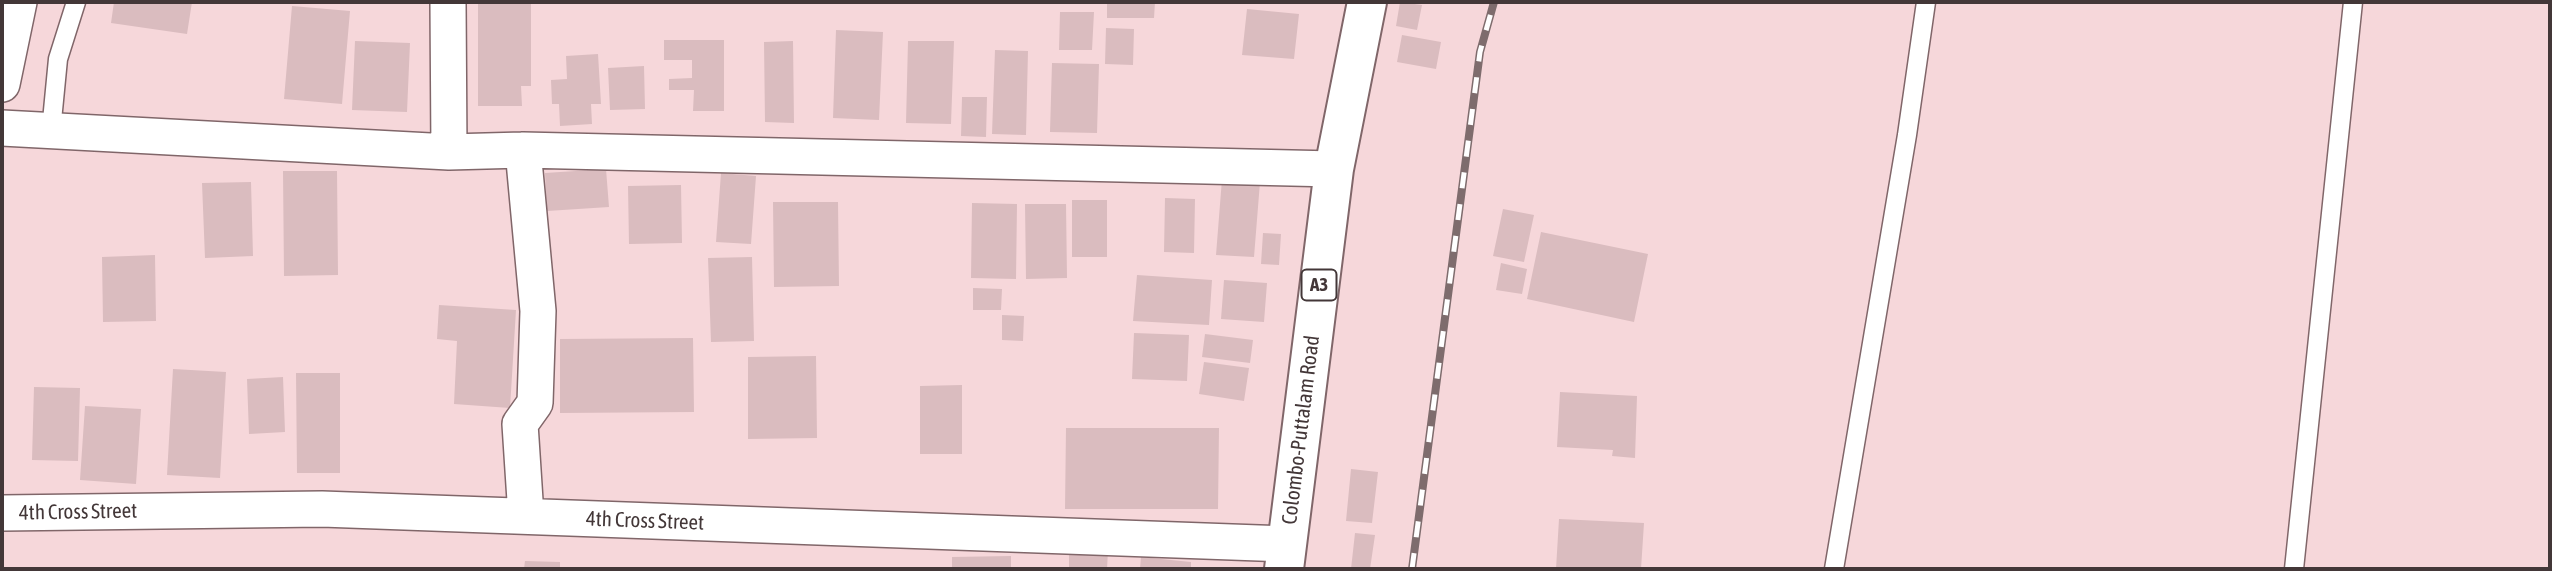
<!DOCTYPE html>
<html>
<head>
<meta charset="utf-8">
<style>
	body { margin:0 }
	#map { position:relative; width:2552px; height:571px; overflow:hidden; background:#f6d7da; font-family:"Asap Condensed",sans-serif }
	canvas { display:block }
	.frame { position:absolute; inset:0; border:4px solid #433738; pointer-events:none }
</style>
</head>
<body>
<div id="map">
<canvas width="2552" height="571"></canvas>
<div class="frame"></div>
</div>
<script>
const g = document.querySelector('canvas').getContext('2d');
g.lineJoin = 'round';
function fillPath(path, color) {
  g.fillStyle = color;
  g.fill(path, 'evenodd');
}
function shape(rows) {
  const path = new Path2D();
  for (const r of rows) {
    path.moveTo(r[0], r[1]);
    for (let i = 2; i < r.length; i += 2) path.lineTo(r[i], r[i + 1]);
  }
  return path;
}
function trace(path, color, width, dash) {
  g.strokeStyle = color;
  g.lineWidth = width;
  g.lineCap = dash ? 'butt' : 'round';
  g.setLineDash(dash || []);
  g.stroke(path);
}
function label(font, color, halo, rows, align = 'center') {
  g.font = font + ' "Asap Condensed",sans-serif';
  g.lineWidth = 7;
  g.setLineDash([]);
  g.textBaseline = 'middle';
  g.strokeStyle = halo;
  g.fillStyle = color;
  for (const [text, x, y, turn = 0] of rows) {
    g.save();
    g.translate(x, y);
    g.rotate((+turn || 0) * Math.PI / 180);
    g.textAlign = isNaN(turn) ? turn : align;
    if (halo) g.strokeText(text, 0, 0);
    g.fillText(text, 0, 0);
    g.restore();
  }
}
fillPath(shape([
	[114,2,192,2,187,34,111,23],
	[478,2,531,2,531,86,521,86,522,106,478,106],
	[1107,2,1155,2,1154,18,1107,18],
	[1400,2,1422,5,1417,30,1396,26],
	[292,6,350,11,342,104,284,99],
	[1247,9,1299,14,1294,59,1242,55],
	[1060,12,1094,12,1092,50,1059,50],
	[1106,28,1134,29,1133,65,1105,64],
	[836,30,883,32,879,120,833,118],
	[1402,35,1441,42,1436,69,1397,62],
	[664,40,724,40,724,111,693,111,694,90,669,90,669,79,692,78,692,60,664,60],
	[355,41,410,43,407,112,352,110],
	[793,41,794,123,765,122,764,42],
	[908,41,954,41,951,124,906,123],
	[995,50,1028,51,1026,135,992,134],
	[598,54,601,104,591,104,592,124,560,126,559,104,552,104,551,80,567,79,566,56],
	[1052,63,1099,64,1097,133,1050,132],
	[644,66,645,109,610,110,608,68],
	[962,97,987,97,986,137,961,136],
	[606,169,609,207,547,211,545,173],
	[283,171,337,171,338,275,284,276],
	[721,173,756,176,751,244,716,242],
	[1222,179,1260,182,1254,257,1216,255],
	[251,182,253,256,205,258,202,183],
	[681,185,682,243,629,244,628,186],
	[1165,198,1195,199,1194,253,1164,252],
	[1072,200,1107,200,1107,257,1072,257],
	[773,202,838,202,839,286,774,287],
	[972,203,1017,204,1016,279,971,278],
	[1025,204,1066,204,1067,278,1026,279],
	[1503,209,1534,215,1524,262,1493,256],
	[1541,232,1648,254,1634,322,1527,299],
	[1263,233,1281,234,1279,265,1261,264],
	[155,255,156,321,103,322,102,257],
	[752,257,754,341,711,342,708,258],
	[1501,263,1527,269,1522,294,1496,290],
	[1137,275,1212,280,1209,325,1133,321],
	[1224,280,1267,283,1264,322,1221,319],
	[973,288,1002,289,1001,310,973,310],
	[439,305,516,310,510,408,454,404,457,341,437,339],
	[1002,315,1024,316,1023,341,1002,340],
	[1134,333,1189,335,1187,381,1132,379],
	[1205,334,1253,340,1250,363,1202,357],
	[693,338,694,412,560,413,560,339],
	[816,356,817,438,748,439,748,357],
	[1204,362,1249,368,1244,401,1199,394],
	[173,369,226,372,220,478,167,475],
	[296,373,340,373,340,473,297,473],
	[283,377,285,432,249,434,247,379],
	[962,385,962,454,920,454,920,386],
	[34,387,80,388,78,461,32,460],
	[1560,392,1637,396,1635,458,1612,456,1613,450,1557,447],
	[85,406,141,409,136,484,80,480],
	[1066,428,1219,428,1218,509,1065,509],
	[1351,469,1378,472,1372,523,1346,521],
	[1559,519,1644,523,1641,569,1556,569],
	[1355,533,1375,535,1370,569,1351,569],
	[1069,550,1108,550,1107,569,1069,569],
	[1011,556,1011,569,952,569,952,557],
	[1141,557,1191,562,1191,569,1140,569],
	[525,561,560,562,560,569,524,569]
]), '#dabcbf');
const lane = shape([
	[51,131,58,59,76,2],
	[1834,569,1907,135,1926,2],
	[2294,569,2353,2]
]);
const street = shape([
	[448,2,449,152,523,150,1334,169],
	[2,84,19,2],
	[2,128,449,152],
	[523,150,538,311,535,403,520,424,526,516],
	[2,513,322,509,1287,544]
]);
const highway = shape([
	[1284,569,1334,169,1367,2]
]);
trace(lane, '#806669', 21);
trace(street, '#806669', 38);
trace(highway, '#806669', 42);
trace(lane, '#fff', 18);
trace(street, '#fff', 35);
trace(highway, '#fff', 38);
const rail = shape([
	[1412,569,1480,52,1494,2]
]);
trace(rail, '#7e6c6d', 8);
trace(rail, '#fff', 5, [16]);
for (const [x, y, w] of [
	[1319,285,35]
]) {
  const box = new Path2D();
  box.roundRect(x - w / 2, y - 15.5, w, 31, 5);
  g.fillStyle = '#fff';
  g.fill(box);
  trace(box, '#433738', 2);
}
label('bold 19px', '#433738', null, [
	["A3",1319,285]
]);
label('21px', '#433738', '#fff', [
	["Colombo-Puttalam Road",1301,430,-83],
	["4th Cross Street",78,512,-1],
	["4th Cross Street",645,521,2]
]);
</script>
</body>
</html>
